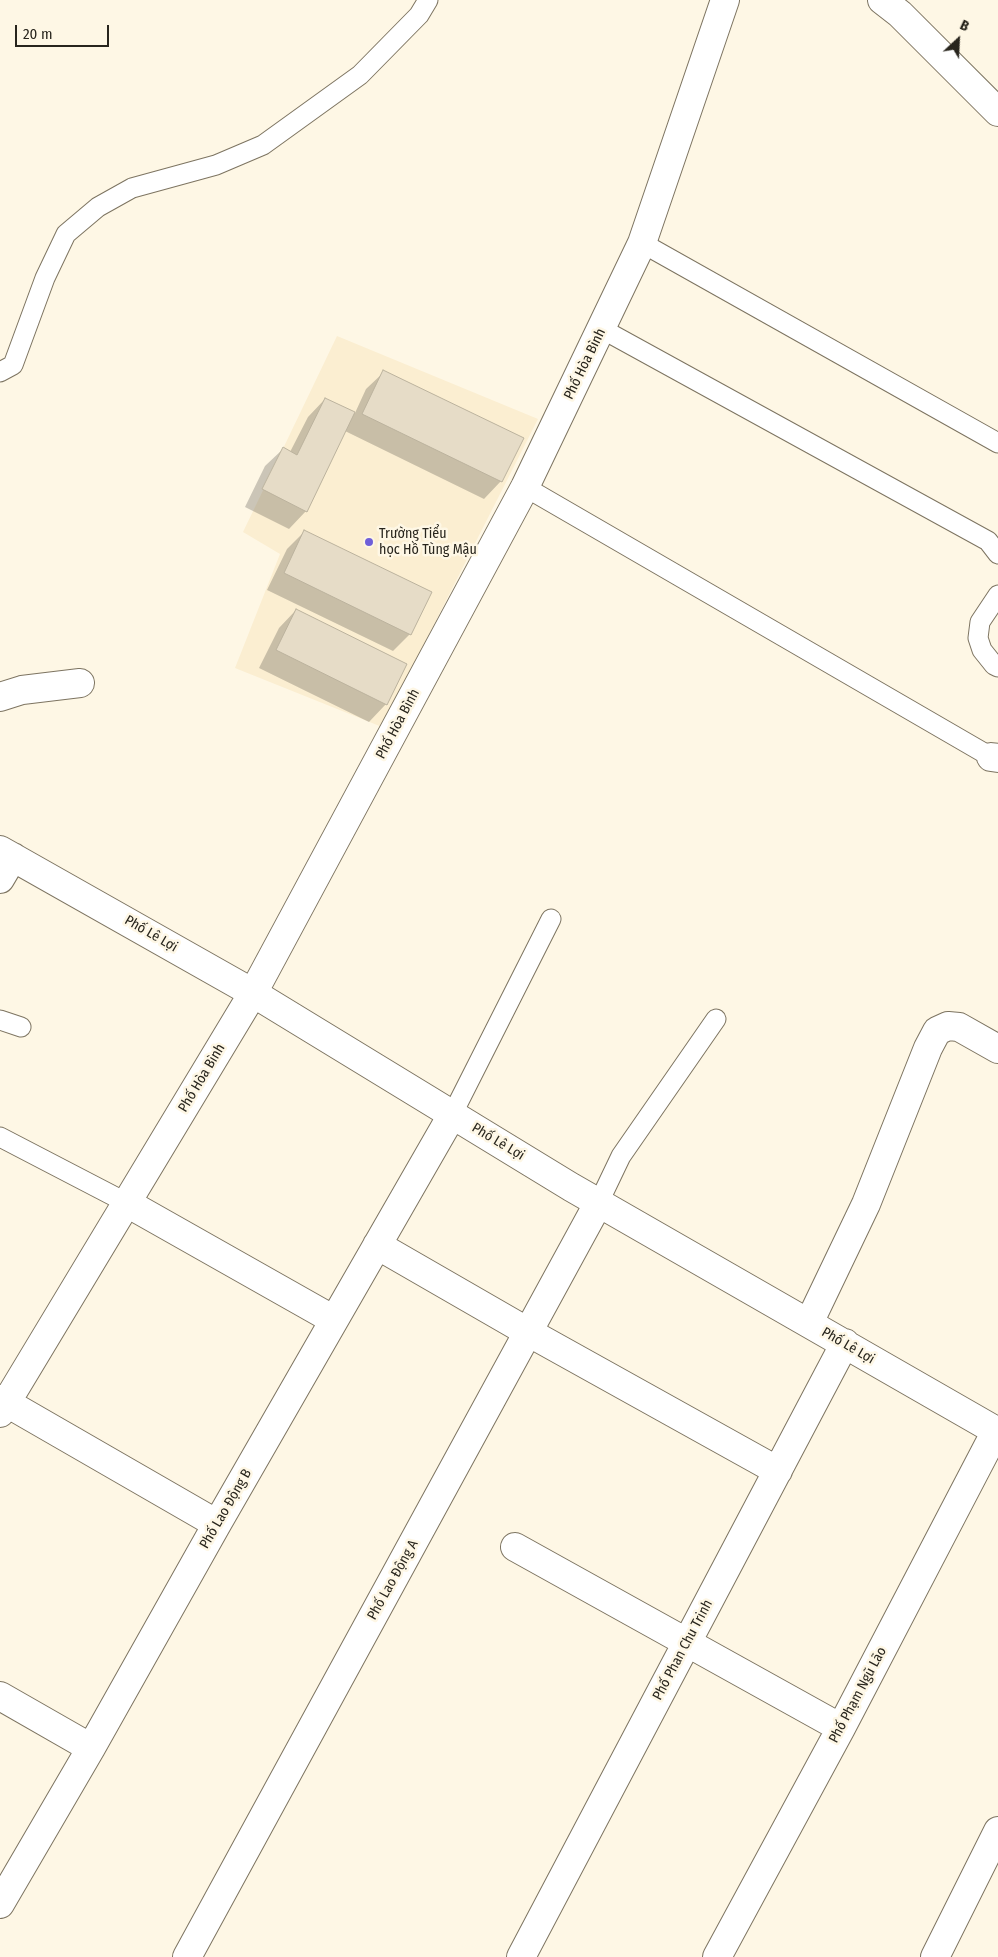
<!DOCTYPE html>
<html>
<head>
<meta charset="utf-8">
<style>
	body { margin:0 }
	#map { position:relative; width:998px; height:1957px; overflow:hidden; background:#fef7e5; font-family:"Fira Sans Condensed",sans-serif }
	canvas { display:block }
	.north { position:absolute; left:933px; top:15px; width:50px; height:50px; -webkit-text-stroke:4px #fef7e5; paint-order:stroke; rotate:25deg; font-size:14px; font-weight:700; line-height:20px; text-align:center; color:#28251d }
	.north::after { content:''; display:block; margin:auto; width:18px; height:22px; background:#28251d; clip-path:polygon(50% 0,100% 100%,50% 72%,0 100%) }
	.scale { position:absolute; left:15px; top:25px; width:94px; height:22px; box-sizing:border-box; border:2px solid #28251d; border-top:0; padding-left:6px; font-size:15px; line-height:18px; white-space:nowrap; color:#28251d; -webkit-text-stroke:4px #fef7e5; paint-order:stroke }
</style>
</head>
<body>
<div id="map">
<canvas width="998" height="1957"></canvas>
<div class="north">B</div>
<div class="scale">20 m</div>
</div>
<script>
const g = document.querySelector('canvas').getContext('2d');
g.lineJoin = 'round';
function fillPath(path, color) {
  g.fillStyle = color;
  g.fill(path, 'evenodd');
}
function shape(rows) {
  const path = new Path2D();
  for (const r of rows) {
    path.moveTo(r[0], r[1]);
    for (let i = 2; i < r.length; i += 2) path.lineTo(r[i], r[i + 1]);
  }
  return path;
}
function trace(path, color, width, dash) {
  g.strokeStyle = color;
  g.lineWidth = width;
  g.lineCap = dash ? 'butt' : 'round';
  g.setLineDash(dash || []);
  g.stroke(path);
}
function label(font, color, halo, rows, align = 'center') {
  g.font = font + ' "Fira Sans Condensed",sans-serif';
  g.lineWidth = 5;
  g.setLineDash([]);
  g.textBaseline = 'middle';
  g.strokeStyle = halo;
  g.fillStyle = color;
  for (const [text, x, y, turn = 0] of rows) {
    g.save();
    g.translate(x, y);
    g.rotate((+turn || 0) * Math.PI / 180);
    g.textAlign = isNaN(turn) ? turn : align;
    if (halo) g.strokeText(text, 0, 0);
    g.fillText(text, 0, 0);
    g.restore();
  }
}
fillPath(shape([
	[337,336,538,419,382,727,235,668,280,554,243,532]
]), '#fbeed1');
fillPath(shape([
	[384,372,501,481,484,499,345,431,306,511,289,529,245,507,265,466,283,449,290,452,308,417,325,399,355,413,366,389],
	[304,532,410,634,393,651,267,590,287,549],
	[296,610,386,704,369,722,259,668,279,628]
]), '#0003');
const building = shape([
	[383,370,524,438,502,482,362,414,383,370],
	[325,398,355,412,307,512,262,489,283,447,297,455,325,398],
	[304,530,432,592,411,635,284,573,304,530],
	[296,609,407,664,387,705,276,650,296,609]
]);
fillPath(building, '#e6dcc7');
trace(building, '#bcb39e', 1);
const service = shape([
	[642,243,998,443],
	[602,329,988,541,998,554],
	[0,372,13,365,45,278,66,234,98,207,132,188,216,165,263,145,360,75,419,15,428,0],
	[525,487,991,757],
	[998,595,980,622,978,638,982,650,994,665,998,667],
	[0,1020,21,1027],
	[452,1115,551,919],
	[0,1137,127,1203],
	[599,1202,621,1156,716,1019]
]);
const minor = shape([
	[882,0,900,14,998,112],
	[0,697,22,690,80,683],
	[991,757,998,758],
	[0,850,253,993,571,1187,998,1432],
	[0,879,13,857],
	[127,1203,334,1320],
	[377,1245,528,1332,778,1471],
	[809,1323,866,1204,928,1048,937,1031,948,1026,959,1027,998,1049],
	[0,1399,217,1524],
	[0,1413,253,993,525,487,642,243,725,0],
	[515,1547,841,1728],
	[0,1696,91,1748],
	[0,1904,91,1748,217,1524,452,1115],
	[187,1957,599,1202],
	[521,1957,845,1343],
	[717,1957,841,1728,996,1431],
	[935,1957,998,1831]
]);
trace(service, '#7d7461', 21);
trace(minor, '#7d7461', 30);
trace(service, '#fff', 19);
trace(minor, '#fff', 28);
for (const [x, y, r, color] of [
	[369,542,5,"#6f5fd9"]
]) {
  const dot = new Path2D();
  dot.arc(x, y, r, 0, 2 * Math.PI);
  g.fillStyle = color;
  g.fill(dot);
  trace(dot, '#fef7e5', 2);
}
label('14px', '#28251d', '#fef7e5', [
	["Phố Hòa Bình",585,364,-64],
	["Phố Hòa Bình",398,724,-62],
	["Phố Lê Lợi",151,934,30],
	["Phố Hòa Bình",202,1078,-59],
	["Phố Lê Lợi",498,1142,31],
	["Phố Lê Lợi",848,1346,30],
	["Phố Lao Động B",226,1509,-60],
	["Phố Lao Động A",393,1580,-61],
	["Phố Phan Chu Trinh",683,1650,-62],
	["Phố Phạm Ngũ Lão",858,1695,-62]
]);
label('14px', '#28251d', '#fef7e5', [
	["Trường Tiểu",379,534],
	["học Hồ Tùng Mậu",379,550]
], 'left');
</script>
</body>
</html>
